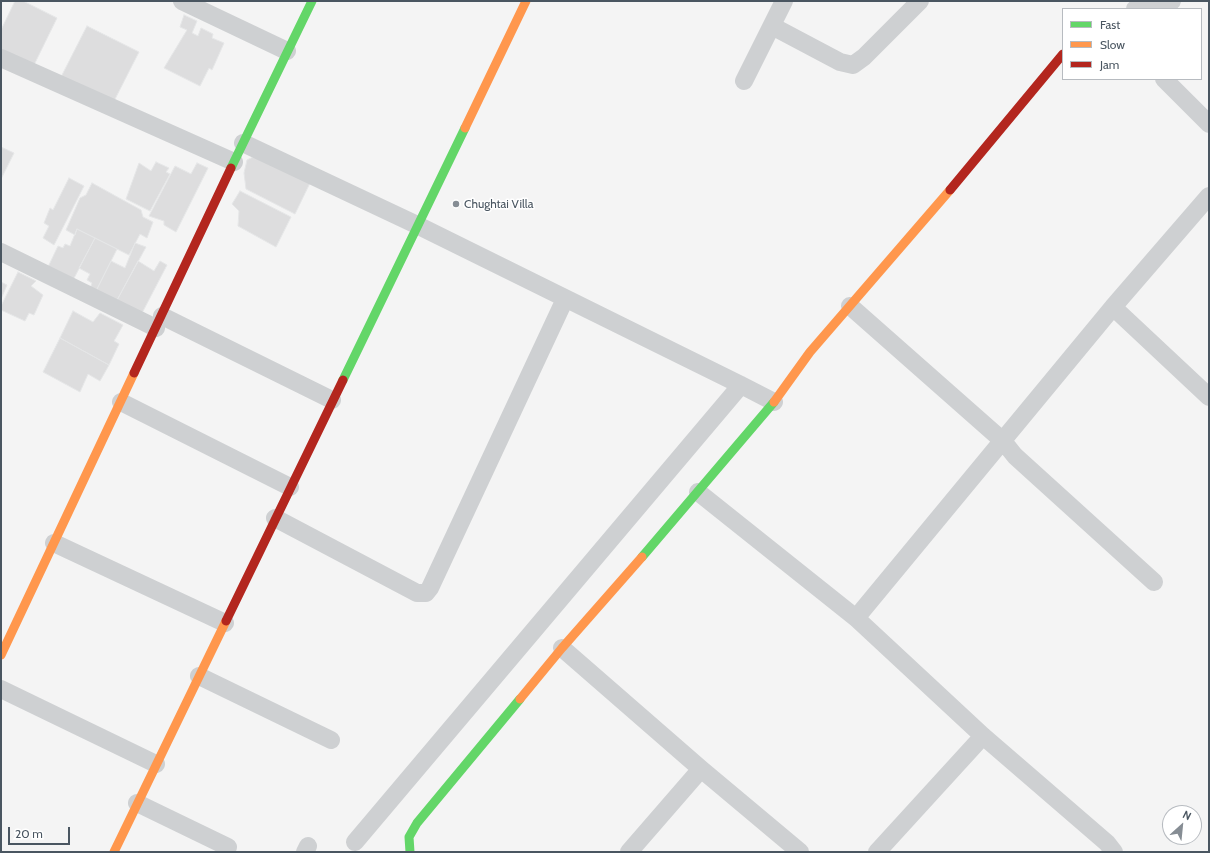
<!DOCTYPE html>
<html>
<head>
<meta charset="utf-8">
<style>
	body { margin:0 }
	#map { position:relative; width:1210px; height:853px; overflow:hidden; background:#f4f4f4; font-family:Cabin,sans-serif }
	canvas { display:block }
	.frame { position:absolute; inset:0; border:2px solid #4a5661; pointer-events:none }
	.legend { position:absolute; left:1062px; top:8px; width:140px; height:72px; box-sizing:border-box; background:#fff; border:1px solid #b7bbc0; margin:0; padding:5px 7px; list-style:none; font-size:12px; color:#4a5661 }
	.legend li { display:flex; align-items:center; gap:8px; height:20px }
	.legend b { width:20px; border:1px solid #b7bbc0 }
	.north { position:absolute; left:1162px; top:805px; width:40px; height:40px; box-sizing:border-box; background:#fff; border:1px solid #b7bbc0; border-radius:50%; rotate:27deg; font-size:11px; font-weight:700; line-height:16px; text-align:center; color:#4a5661 }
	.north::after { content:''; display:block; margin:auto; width:14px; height:18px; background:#868d94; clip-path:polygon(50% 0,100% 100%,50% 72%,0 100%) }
	.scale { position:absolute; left:8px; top:827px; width:62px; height:18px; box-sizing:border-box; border:2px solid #4a5661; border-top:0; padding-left:5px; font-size:12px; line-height:14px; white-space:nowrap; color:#4a5661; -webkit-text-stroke:3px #fff; paint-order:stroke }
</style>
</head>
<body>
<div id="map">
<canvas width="1210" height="853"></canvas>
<div class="frame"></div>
<ul class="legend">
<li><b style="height:5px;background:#63d668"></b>Fast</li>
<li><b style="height:5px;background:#ff974d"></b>Slow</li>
<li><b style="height:5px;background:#b3261e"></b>Jam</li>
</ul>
<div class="north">N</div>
<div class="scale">20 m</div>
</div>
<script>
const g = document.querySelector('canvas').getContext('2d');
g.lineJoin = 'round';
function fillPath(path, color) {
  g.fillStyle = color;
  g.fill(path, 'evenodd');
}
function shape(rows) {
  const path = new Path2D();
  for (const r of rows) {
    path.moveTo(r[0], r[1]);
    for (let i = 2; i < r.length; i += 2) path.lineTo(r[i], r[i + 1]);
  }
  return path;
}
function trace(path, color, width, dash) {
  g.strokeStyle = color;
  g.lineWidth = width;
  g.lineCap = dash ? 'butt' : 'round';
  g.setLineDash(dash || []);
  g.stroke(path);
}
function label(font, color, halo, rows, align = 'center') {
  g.font = font + ' Cabin,sans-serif';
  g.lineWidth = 3;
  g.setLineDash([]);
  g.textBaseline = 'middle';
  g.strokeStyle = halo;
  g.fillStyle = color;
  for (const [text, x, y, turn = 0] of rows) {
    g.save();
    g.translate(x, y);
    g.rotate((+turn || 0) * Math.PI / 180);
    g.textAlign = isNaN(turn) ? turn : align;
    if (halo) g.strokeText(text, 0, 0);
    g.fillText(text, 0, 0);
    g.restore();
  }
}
const building = shape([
	[15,1,23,1,57,18,33,67,1,50,1,30,15,1],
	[184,15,197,21,192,33,198,36,201,28,213,34,212,38,224,43,212,70,209,68,200,86,164,68,187,30,180,27,184,15],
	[87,26,139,52,112,105,61,77,87,26],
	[1,147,14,153,1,179,1,147],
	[255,156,310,183,295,214,246,189,244,173,247,160,255,156],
	[156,162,169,168,166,172,170,174,150,211,126,199,139,163,151,171,156,162],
	[197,163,208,168,176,232,164,225,164,221,149,216,175,166,191,174,197,163],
	[69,178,84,186,54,245,43,238,49,226,44,223,50,208,53,210,69,178],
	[92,183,141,210,143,217,153,222,147,238,140,234,129,255,77,229,75,235,66,230,80,198,86,195,92,183],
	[240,191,291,217,276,247,238,226,239,211,232,204,240,191],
	[77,229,95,238,71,284,48,267,58,246,63,248,65,244,70,246,77,229],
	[95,238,117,249,96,291,90,289,92,283,87,280,90,274,79,268,95,238],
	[135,243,146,247,116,302,96,291,111,261,125,268,135,243],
	[138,261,154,271,160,261,167,265,141,315,116,302,138,261],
	[18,272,36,281,31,286,43,295,34,315,29,313,25,321,1,310,1,306,18,272],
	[1,282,7,285,1,299,1,282],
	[73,311,93,322,100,313,123,325,114,341,119,344,109,365,60,338,73,311],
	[60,338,109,365,100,381,88,374,80,392,43,372,60,338]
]);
fillPath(building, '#ddddde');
trace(building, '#e5e6e7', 1);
trace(shape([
	[182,1,287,51],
	[1135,9,1172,1],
	[772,26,840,62,853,65,864,57,920,1],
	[1,58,234,162],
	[1164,79,1209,124],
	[744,81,784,1],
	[243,143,417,225,741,385,774,402],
	[1,252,156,328],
	[850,306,1003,441,1015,456,1154,582],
	[1113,307,1209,397],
	[162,316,332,400],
	[121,402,290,487],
	[698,492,856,618,983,736,1107,843,1114,852],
	[275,518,417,593,426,593,430,588,565,299],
	[54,543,225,623],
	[856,618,1113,307,1209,196],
	[562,648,701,769,800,852],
	[199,676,331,740],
	[1,689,156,764],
	[137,803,228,847],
	[355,842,741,385],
	[305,852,308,846],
	[629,852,701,769],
	[877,852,983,736]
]), '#ced0d2', 18);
trace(shape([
	[231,168,312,1],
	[343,380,465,128],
	[642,557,774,402],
	[410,852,409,837,417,823,520,699]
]), '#63d668', 9);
trace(shape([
	[465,128,526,1],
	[774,402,810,352,950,190],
	[1,655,134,373],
	[520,699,562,648,642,557],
	[114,852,226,621]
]), '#ff974d', 9);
trace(shape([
	[950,190,1063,54],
	[134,373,231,168],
	[226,621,343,380]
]), '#b3261e', 9);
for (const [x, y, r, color] of [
	[456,204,4,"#868d94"]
]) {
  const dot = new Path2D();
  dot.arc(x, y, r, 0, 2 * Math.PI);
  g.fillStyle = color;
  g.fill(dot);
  trace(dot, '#fff', 1.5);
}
label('12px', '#4a5661', '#fff', [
	["Chughtai Villa",464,204]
], 'left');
</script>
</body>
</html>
